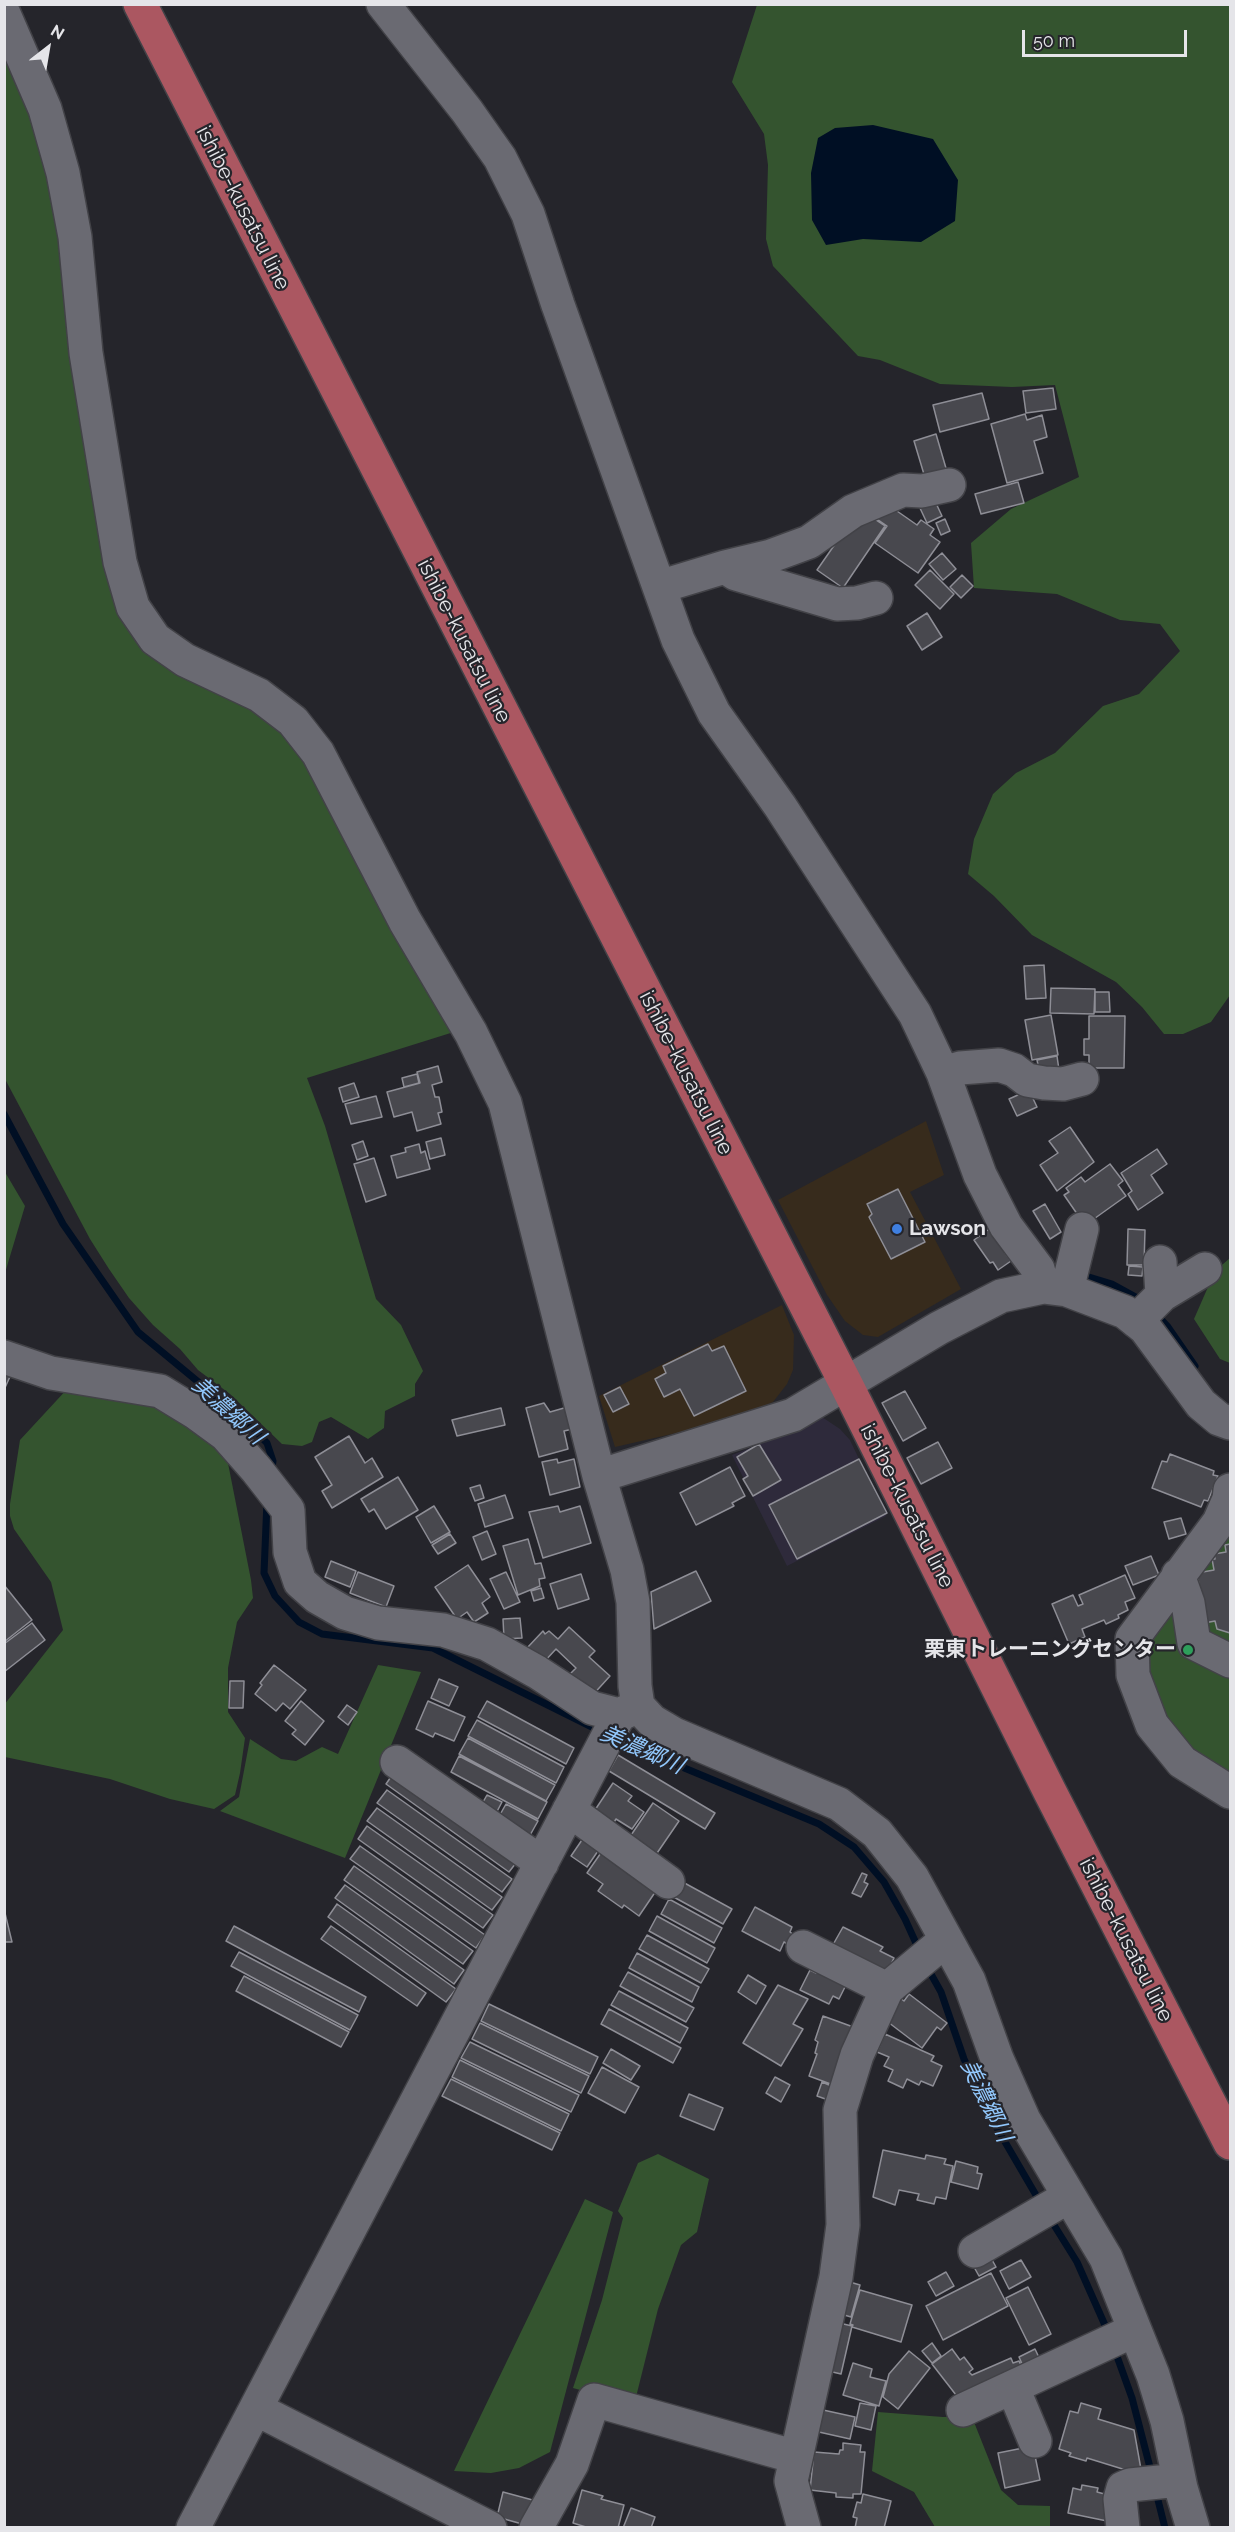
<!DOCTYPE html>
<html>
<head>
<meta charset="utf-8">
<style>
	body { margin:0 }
	#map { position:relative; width:1235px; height:2532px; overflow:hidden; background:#25252b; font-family:Raleway,sans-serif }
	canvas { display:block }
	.frame { position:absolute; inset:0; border:6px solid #e5e5e9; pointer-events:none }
	.north { position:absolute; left:18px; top:18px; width:60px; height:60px; -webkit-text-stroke:4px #25252b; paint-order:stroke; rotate:31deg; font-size:16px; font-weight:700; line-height:24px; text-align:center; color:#e5e5e9 }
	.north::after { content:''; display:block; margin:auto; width:21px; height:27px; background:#e5e5e9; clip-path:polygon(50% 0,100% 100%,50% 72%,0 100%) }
	.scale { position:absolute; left:1022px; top:30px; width:165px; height:27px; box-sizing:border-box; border:3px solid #e5e5e9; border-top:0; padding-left:8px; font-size:18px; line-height:21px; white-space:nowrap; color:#e5e5e9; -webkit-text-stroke:4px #25252b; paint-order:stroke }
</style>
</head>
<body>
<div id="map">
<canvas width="1235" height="2532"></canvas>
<div class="frame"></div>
<div class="north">N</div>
<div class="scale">50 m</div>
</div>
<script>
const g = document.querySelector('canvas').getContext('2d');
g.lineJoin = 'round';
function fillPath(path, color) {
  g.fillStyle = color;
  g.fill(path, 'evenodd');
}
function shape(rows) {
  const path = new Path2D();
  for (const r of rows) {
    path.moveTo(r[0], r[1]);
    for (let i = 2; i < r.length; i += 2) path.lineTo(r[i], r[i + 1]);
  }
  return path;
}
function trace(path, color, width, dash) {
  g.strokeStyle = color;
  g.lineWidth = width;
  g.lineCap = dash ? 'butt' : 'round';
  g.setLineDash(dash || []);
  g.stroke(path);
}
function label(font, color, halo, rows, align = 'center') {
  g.font = font + ' Raleway,"Noto Sans JP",sans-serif';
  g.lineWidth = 4.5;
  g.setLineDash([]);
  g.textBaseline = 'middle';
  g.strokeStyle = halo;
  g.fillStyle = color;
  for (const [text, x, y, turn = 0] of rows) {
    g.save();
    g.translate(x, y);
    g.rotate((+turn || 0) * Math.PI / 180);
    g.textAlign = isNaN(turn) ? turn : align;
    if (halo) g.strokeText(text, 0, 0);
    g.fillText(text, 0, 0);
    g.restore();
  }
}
fillPath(shape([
	[926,1121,944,1175,910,1192,961,1289,878,1337,863,1335,845,1321,827,1295,778,1200],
	[782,1305,794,1335,793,1370,787,1384,773,1402,749,1412,685,1431,615,1447,599,1396]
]), '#372b1c');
fillPath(shape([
	[814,1417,822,1417,840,1429,850,1440,886,1516,787,1566,732,1455,776,1438]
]), '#2e2a3b');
fillPath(shape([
	[757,5,1230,5,1230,995,1211,1022,1183,1034,1164,1034,1142,1007,1116,982,1032,935,994,896,968,874,974,839,993,794,1016,773,1055,753,1103,706,1139,694,1180,651,1160,624,1120,620,1057,594,974,588,971,543,1011,509,1079,477,1055,385,1012,387,940,384,880,360,858,356,773,266,766,239,768,165,764,134,732,82],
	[4,32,46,141,118,595,257,706,304,752,457,1031,307,1078,325,1126,376,1299,401,1325,423,1371,415,1384,415,1396,385,1411,384,1428,368,1439,331,1417,319,1422,312,1442,302,1446,282,1444,230,1394,198,1370,180,1349,153,1325,129,1298,109,1269,90,1239,5,1079],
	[5,1172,25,1206,5,1273],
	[1230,1258,1230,1363,1220,1359,1194,1319,1215,1271],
	[69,1387,159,1400,226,1453,251,1580,253,1598,237,1622,228,1668,228,1712,245,1738,240,1773,235,1795,214,1809,170,1799,110,1779,5,1757,4,1705,63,1630,51,1582,14,1529,10,1516,10,1504,20,1440],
	[1230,1530,1230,1778,1193,1759,1158,1708,1142,1662,1149,1638],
	[378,1665,421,1672,345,1858,220,1811,239,1797,250,1739,281,1759,296,1761,322,1747,338,1754],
	[658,2154,709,2179,697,2232,681,2245,658,2309,634,2405,573,2388,602,2300,623,2218,618,2211,638,2163],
	[585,2199,613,2212,550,2452,519,2468,491,2473,454,2471],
	[878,2412,943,2417,972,2417,1001,2490,1018,2505,1050,2506,1050,2527,935,2527,914,2492,872,2471]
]), '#34542f');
fillPath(shape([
	[873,125,933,139,958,180,955,221,921,242,863,239,826,245,812,220,811,173,818,138,835,128]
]), '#000f24');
trace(shape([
	[4,1114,63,1224,138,1332,243,1419,267,1443,273,1461,271,1472],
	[1079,1274,1112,1284,1143,1301],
	[1155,1313,1168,1327,1195,1366],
	[267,1501,264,1573,275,1596,299,1622,322,1634,433,1648,602,1732],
	[617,1740,819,1824,854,1847,884,1882,905,1919,920,1952],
	[927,1967,941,1992,964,2059,994,2123,1040,2202],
	[1049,2217,1077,2262,1108,2332],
	[1114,2348,1132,2398,1152,2475],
	[1156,2492,1165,2528]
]), '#000f24', 7);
const building = shape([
	[1053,388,1056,409,1026,413,1023,391,1053,388],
	[982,393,989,419,940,432,933,405,982,393],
	[1025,414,1027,420,1042,415,1047,437,1034,441,1043,473,1007,483,991,424,1025,414],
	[936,434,948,475,926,481,914,441,936,434],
	[1018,482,1024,503,981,514,975,494,1018,482],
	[934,499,942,516,927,523,919,506,934,499],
	[884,502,917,525,921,520,934,529,930,535,940,542,918,573,875,543,887,526,874,517,884,502],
	[864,512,885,526,843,588,817,570,849,524,864,512],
	[945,519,950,531,941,535,936,523,945,519],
	[942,553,956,569,943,580,929,564,942,553],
	[930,570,954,594,940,609,915,585,930,570],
	[962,575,973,586,961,598,950,587,962,575],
	[927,613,942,637,922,650,907,626,927,613],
	[1044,965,1046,998,1026,999,1024,966,1044,965],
	[1051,988,1095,989,1094,1014,1050,1013,1051,988],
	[1095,992,1109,992,1110,1012,1095,1012,1095,992],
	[1051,1015,1058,1055,1032,1060,1025,1020,1051,1015],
	[1089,1016,1125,1016,1124,1068,1089,1068,1089,1055,1084,1055,1084,1039,1089,1039,1089,1016],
	[1057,1056,1059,1070,1040,1074,1037,1060,1057,1056],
	[438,1066,442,1082,432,1085,435,1097,439,1097,442,1112,438,1113,441,1124,417,1131,412,1112,394,1117,387,1092,420,1083,417,1072,438,1066],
	[417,1074,419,1083,404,1087,402,1078,417,1074],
	[354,1083,359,1097,343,1102,339,1088,354,1083],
	[1029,1090,1037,1107,1017,1116,1009,1099,1029,1090],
	[376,1096,382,1117,351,1124,345,1104,376,1096],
	[1070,1127,1094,1162,1057,1191,1040,1165,1058,1153,1049,1141,1070,1127],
	[441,1138,445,1155,430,1159,426,1142,441,1138],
	[363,1141,368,1156,357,1160,352,1145,363,1141],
	[419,1144,421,1153,425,1151,430,1169,397,1178,391,1156,406,1152,405,1148,419,1144],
	[1157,1149,1167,1164,1151,1175,1163,1193,1138,1210,1128,1194,1132,1191,1121,1173,1157,1149],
	[374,1158,386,1195,366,1202,354,1164,374,1158],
	[1110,1164,1123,1181,1118,1185,1126,1196,1091,1221,1082,1221,1064,1195,1069,1192,1066,1188,1081,1177,1085,1182,1110,1164],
	[898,1189,925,1242,891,1259,869,1217,872,1214,867,1204,898,1189],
	[1045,1204,1061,1232,1050,1239,1033,1211,1045,1204],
	[992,1227,1008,1251,1005,1253,1011,1261,998,1270,993,1262,990,1263,974,1240,992,1227],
	[1128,1229,1145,1230,1144,1265,1127,1265,1128,1229],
	[1129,1266,1143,1267,1142,1276,1128,1275,1129,1266],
	[708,1344,712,1351,724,1346,746,1391,694,1416,680,1389,664,1397,655,1379,666,1373,663,1366,708,1344],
	[4,1368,12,1372,4,1390,4,1368],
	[620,1387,629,1404,613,1412,604,1395,620,1387],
	[905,1391,926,1428,903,1441,882,1403,905,1391],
	[544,1403,550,1412,571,1406,577,1428,564,1431,568,1449,539,1457,526,1408,544,1403],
	[501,1408,505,1425,457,1436,452,1420,501,1408],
	[349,1436,365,1463,372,1458,383,1477,332,1508,322,1491,332,1485,315,1457,349,1436],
	[938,1442,952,1468,921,1484,907,1458,938,1442],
	[759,1444,781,1480,753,1496,743,1479,748,1476,737,1457,759,1444],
	[1170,1454,1214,1471,1213,1475,1218,1476,1208,1501,1204,1500,1201,1507,1152,1488,1162,1461,1167,1462,1170,1454],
	[557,1459,558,1463,574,1459,580,1487,550,1495,542,1462,557,1459],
	[859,1459,887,1513,797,1559,769,1505,859,1459],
	[730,1467,745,1496,732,1503,734,1506,696,1525,680,1493,730,1467],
	[398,1477,418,1510,386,1529,374,1509,369,1512,361,1499,398,1477],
	[480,1485,484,1498,475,1501,470,1488,480,1485],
	[505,1495,513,1518,485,1527,478,1504,505,1495],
	[434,1506,450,1532,431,1543,416,1517,434,1506],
	[558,1506,560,1512,580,1506,591,1543,543,1558,529,1512,558,1506],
	[1181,1518,1186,1534,1169,1539,1164,1522,1181,1518],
	[487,1531,496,1554,482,1560,473,1537,487,1531],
	[450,1534,456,1543,438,1554,432,1545,450,1534],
	[528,1539,535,1564,541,1563,545,1578,539,1579,540,1586,518,1595,503,1546,528,1539],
	[1230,1544,1230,1633,1217,1629,1215,1621,1199,1624,1202,1603,1197,1573,1214,1570,1212,1559,1215,1559,1214,1554,1226,1552,1225,1545,1230,1544],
	[1151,1556,1159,1575,1133,1585,1125,1566,1151,1556],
	[331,1561,356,1571,350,1587,325,1577,331,1561],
	[468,1565,490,1597,482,1603,488,1613,474,1622,467,1612,457,1619,435,1587,468,1565],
	[696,1571,711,1601,654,1629,651,1592,696,1571],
	[358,1572,394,1586,386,1607,350,1593,358,1572],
	[506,1572,520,1602,504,1609,490,1579,506,1572],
	[581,1574,589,1599,558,1609,550,1584,581,1574],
	[1125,1575,1135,1598,1125,1602,1128,1610,1118,1615,1119,1618,1106,1624,1104,1620,1082,1629,1085,1637,1069,1644,1052,1604,1073,1595,1078,1606,1083,1604,1079,1595,1125,1575],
	[4,1585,32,1620,4,1642,4,1585],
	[541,1588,544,1598,534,1601,531,1591,541,1588],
	[520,1618,522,1638,504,1639,503,1619,520,1618],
	[32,1623,45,1640,4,1672,4,1644,32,1623],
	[569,1627,595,1651,589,1657,610,1676,590,1698,567,1677,576,1668,556,1649,543,1663,527,1648,543,1631,545,1634,549,1631,558,1639,569,1627],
	[274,1665,306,1690,290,1709,283,1703,276,1711,255,1694,262,1685,260,1683,274,1665],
	[439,1679,458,1687,449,1706,431,1698,439,1679],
	[230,1681,244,1681,243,1708,229,1708,230,1681],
	[301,1701,324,1721,305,1745,292,1734,296,1730,285,1721,301,1701],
	[428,1701,465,1717,454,1741,435,1733,433,1737,416,1729,428,1701],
	[487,1701,574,1748,566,1764,478,1717,487,1701],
	[347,1705,357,1712,348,1725,338,1717,347,1705],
	[477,1720,564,1767,556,1783,468,1736,477,1720],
	[468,1738,555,1785,546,1801,459,1754,468,1738],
	[618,1755,715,1813,705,1829,609,1771,618,1755],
	[459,1756,547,1802,538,1819,451,1772,459,1756],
	[395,1771,519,1859,509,1872,386,1784,395,1771],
	[613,1783,632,1796,628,1801,644,1812,632,1829,616,1819,610,1829,591,1816,613,1783],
	[387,1790,512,1879,502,1892,377,1803,387,1790],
	[487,1795,502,1802,493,1819,478,1811,487,1795],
	[653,1803,679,1821,653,1859,627,1841,653,1803],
	[506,1804,538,1821,529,1837,497,1820,506,1804],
	[377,1808,502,1897,492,1910,367,1821,377,1808],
	[367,1826,493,1915,483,1928,358,1839,367,1826],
	[584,1837,600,1848,587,1867,571,1856,584,1837],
	[360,1846,485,1935,476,1948,350,1859,360,1846],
	[605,1847,660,1885,639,1916,624,1905,622,1908,598,1891,603,1884,587,1873,605,1847],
	[354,1866,473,1951,463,1964,344,1880,354,1866],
	[862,1873,867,1875,864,1882,868,1884,861,1897,852,1893,862,1873],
	[679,1880,732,1909,723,1924,670,1895,679,1880],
	[345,1885,464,1970,454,1984,335,1898,345,1885],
	[669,1899,722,1928,714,1943,661,1914,669,1899],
	[337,1904,456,1989,446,2002,328,1917,337,1904],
	[755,1907,792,1927,790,1932,794,1935,789,1945,784,1942,780,1951,742,1931,755,1907],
	[4,1909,12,1942,4,1942,4,1909],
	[657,1916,715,1948,707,1963,649,1931,657,1916],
	[234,1926,366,1997,359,2012,226,1941,234,1926],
	[331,1926,426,1993,417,2006,321,1939,331,1926],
	[843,1927,883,1947,880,1951,894,1958,885,1977,830,1950,843,1927],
	[647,1935,709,1969,701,1983,639,1949,647,1935],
	[239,1952,358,2015,350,2030,231,1966,239,1952],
	[637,1953,699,1987,692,2002,629,1968,637,1953],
	[819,1969,847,1983,839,1999,833,1996,829,2004,800,1990,810,1970,816,1973,819,1969],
	[628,1972,694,2008,686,2022,620,1986,628,1972],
	[748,1975,766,1986,756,2004,738,1992,748,1975],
	[244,1976,349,2032,341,2047,236,1991,244,1976],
	[778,1985,808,1999,793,2024,803,2029,781,2066,743,2043,778,1985],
	[619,1991,688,2028,680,2043,611,2005,619,1991],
	[909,1994,947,2023,941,2030,937,2027,922,2048,884,2019,900,1998,904,2001,909,1994],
	[489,2004,598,2057,590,2074,481,2021,489,2004],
	[609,2009,681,2048,673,2063,601,2024,609,2009],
	[823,2016,856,2028,836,2086,809,2076,817,2054,815,2053,818,2042,815,2040,823,2016],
	[480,2023,589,2076,581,2093,472,2039,480,2023],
	[885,2034,934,2056,931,2061,942,2066,933,2086,921,2081,919,2085,907,2079,903,2088,888,2081,893,2070,884,2066,889,2057,877,2052,885,2034],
	[470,2042,579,2095,571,2112,461,2058,470,2042],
	[611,2049,640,2066,631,2080,603,2063,611,2049],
	[460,2060,569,2114,561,2131,452,2077,460,2060],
	[602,2067,639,2087,625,2113,588,2093,602,2067],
	[775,2077,790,2085,781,2102,766,2093,775,2077],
	[451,2079,560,2133,552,2150,442,2096,451,2079],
	[822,2082,836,2088,831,2101,817,2096,822,2082],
	[689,2094,723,2108,714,2130,680,2116,689,2094],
	[883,2150,925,2159,926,2155,946,2159,944,2164,953,2166,946,2199,936,2197,934,2204,917,2200,919,2194,899,2190,895,2205,873,2197,883,2150],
	[956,2161,978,2167,977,2173,982,2174,978,2189,951,2182,956,2161],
	[986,2249,996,2267,979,2276,969,2258,986,2249],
	[1021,2260,1031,2277,1009,2289,1000,2271,1021,2260],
	[946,2272,954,2286,936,2296,928,2282,946,2272],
	[991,2273,1008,2306,943,2340,926,2306,991,2273],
	[843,2280,860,2285,851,2317,834,2312,843,2280],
	[1028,2287,1051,2334,1029,2345,1006,2298,1028,2287],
	[860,2290,912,2305,901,2342,852,2327,853,2325,850,2324,860,2290],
	[831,2321,852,2326,841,2374,820,2369,831,2321],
	[932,2343,941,2356,932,2363,922,2351,932,2343],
	[952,2349,960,2360,964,2357,973,2369,969,2372,972,2375,1011,2358,1013,2363,1019,2361,1025,2374,963,2404,932,2364,952,2349],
	[1035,2349,1043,2366,1026,2373,1019,2357,1035,2349],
	[909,2351,930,2368,898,2409,883,2397,889,2374,909,2351],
	[853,2363,872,2369,870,2377,886,2381,879,2406,843,2395,853,2363],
	[860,2403,876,2406,871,2430,855,2426,860,2403],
	[1081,2403,1101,2409,1098,2419,1134,2430,1142,2475,1087,2458,1086,2461,1069,2456,1071,2453,1059,2449,1070,2411,1078,2413,1081,2403],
	[814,2408,855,2417,850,2439,810,2430,814,2408],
	[843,2443,861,2445,860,2452,865,2452,861,2494,853,2494,853,2498,836,2497,836,2493,810,2490,814,2452,839,2454,840,2450,843,2450,843,2443],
	[1033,2446,1040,2480,1005,2488,998,2453,1033,2446],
	[1082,2485,1098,2488,1097,2492,1112,2496,1107,2521,1068,2513,1073,2488,1081,2490,1082,2485],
	[582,2490,603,2496,601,2499,624,2505,618,2528,589,2528,573,2523,582,2490],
	[503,2492,540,2502,533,2527,497,2517,503,2492],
	[863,2494,891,2501,884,2528,855,2528,857,2518,853,2517,857,2502,861,2503,863,2494],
	[631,2508,655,2517,651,2528,623,2528,631,2508]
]);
fillPath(building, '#48484e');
trace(building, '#8e8e96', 1.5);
const minor = shape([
	[383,4,467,111,500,158,528,214,558,305,678,640,714,713,780,806,915,1014,943,1073,980,1175,1006,1226,1038,1269,1043,1287],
	[4,14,45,109,63,173,75,237,86,353,120,562,133,607,155,639,185,660,259,695,293,721,318,753,405,921,471,1033,505,1103,599,1476,627,1570,633,1602,635,1686,638,1706,652,1721,674,1734,839,1804,877,1833,912,1877,969,1981,997,2059,1024,2120,1106,2258,1153,2375,1167,2421,1181,2488,1193,2528],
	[725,567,736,574,837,604,857,603,876,598],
	[659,587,725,567,771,556,809,542,853,511,903,490,922,491,949,485],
	[943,1073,960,1068,999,1065,1014,1070,1027,1080,1044,1083,1063,1084,1082,1079],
	[1067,1290,1082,1229],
	[1162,1295,1205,1269],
	[1136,1321,1162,1295,1160,1262],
	[4,1357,51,1373,160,1391,196,1413,226,1435,256,1469,288,1510,290,1552,300,1582,317,1597,345,1613,378,1623,443,1630,487,1644,537,1672,592,1708,619,1715],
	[599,1476,793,1415,939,1328,1001,1296,1043,1287,1067,1290,1125,1312,1145,1328,1201,1404,1219,1419,1230,1423],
	[1230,1490,1229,1499,1219,1522,1132,1639,1133,1675,1152,1725,1182,1762,1230,1792],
	[1178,1575,1188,1603,1194,1643,1230,1661],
	[397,1762,542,1863],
	[569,1810,668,1882],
	[803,1947,887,1989],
	[975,2251,1068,2197],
	[1013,2388,1035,2441],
	[256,2409,490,2528],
	[963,2410,1135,2330],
	[193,2528,619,1715,638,1706],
	[536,2528,572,2464,594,2400,796,2457],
	[804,2528,791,2481,836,2277,843,2225,840,2110,857,2055,887,1989,935,1949,948,1943],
	[1123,2528,1120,2499,1123,2488,1130,2485,1179,2480]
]);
const major = shape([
	[140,4,845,1382,1050,1792,1230,2143]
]);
trace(minor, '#424247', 36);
trace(major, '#424247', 36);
trace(minor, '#6a6a72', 33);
trace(major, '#ab5761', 33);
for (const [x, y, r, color] of [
	[897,1229,6,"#3f7fe0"],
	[1188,1650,6,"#2e9e5b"]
]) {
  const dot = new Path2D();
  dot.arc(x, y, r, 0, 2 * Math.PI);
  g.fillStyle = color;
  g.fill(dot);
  trace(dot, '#25252b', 2);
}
label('21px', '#e5e5e9', '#25252b', [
	["ishibe-kusatsu line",243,208,63],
	["ishibe-kusatsu line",464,641,63],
	["ishibe-kusatsu line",686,1073,63],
	["ishibe-kusatsu line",907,1506,63],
	["ishibe-kusatsu line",1126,1940,63]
]);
label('bold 21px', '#e5e5e9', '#25252b', [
	["Lawson",909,1229],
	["栗東トレーニングセンター",1176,1650,"right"]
], 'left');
label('italic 22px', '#92c8fd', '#25252b', [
	["美濃郷川",228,1411,42],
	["美濃郷川",642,1750,24],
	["美濃郷川",986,2101,64]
]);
</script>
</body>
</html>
